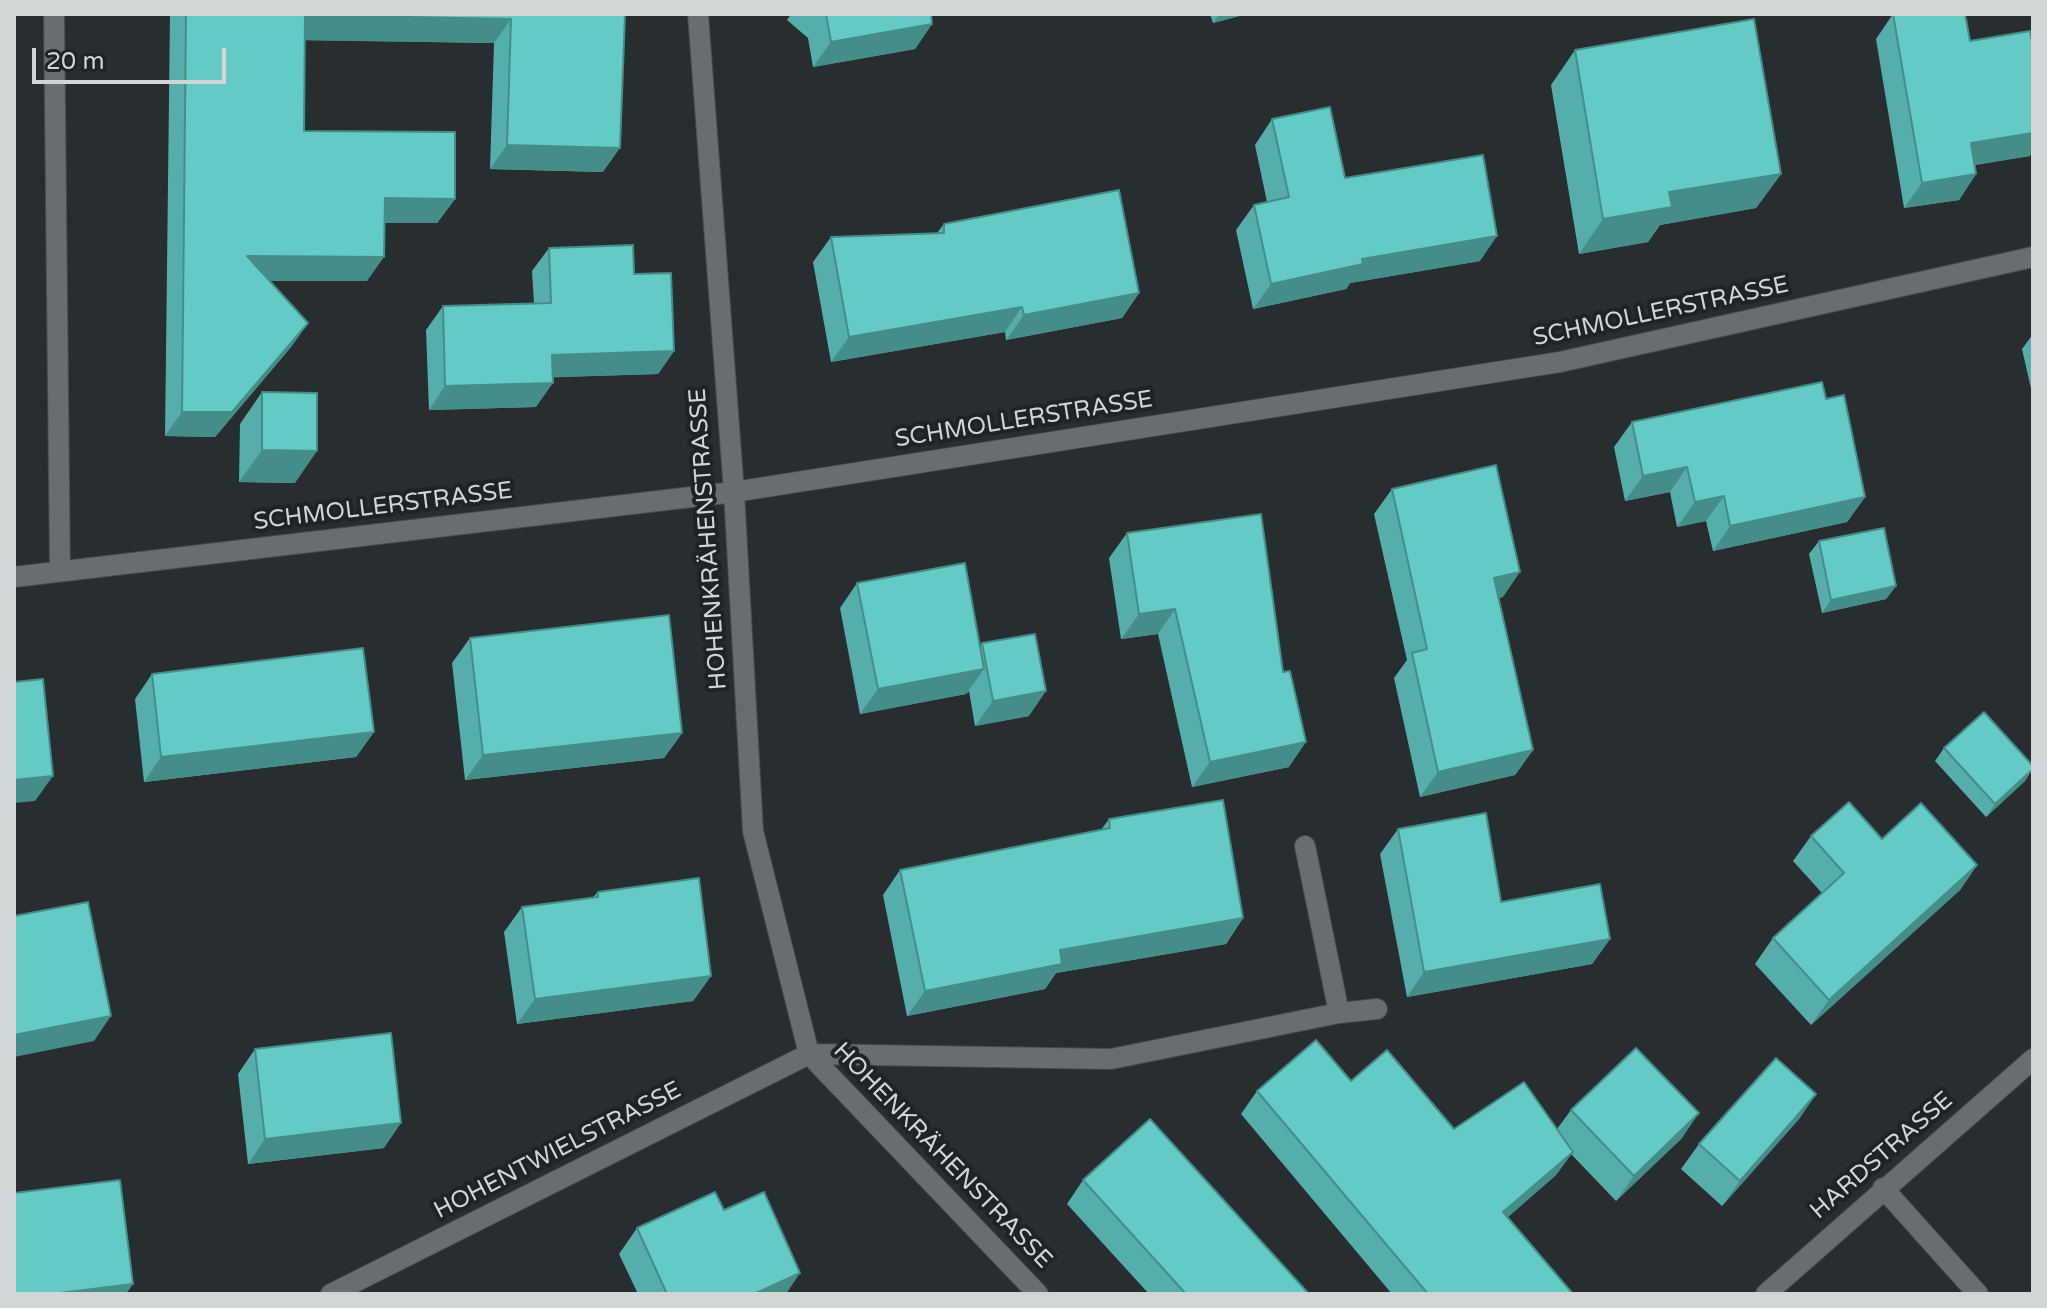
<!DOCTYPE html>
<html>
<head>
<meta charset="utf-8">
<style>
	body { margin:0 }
	#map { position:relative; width:2047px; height:1308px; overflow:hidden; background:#282d2f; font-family:"Varela Round",sans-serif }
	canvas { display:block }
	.frame { position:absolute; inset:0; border:16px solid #d2d5d6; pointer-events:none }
	.scale { position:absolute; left:32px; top:48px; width:194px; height:36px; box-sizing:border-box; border:4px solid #d2d5d6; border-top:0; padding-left:10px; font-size:24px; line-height:28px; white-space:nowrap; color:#d2d5d6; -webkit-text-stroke:6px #1e2325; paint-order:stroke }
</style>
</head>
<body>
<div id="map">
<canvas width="2047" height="1308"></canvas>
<div class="frame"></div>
<div class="scale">20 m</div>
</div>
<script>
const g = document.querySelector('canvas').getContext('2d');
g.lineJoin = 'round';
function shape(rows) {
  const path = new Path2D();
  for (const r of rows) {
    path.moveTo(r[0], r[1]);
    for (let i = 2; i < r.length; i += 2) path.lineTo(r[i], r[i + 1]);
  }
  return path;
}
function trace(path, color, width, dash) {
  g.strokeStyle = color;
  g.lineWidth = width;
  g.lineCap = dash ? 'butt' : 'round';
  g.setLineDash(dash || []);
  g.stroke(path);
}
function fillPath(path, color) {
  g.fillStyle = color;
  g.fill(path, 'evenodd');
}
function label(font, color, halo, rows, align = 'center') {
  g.font = font + ' "Varela Round",sans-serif';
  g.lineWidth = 8;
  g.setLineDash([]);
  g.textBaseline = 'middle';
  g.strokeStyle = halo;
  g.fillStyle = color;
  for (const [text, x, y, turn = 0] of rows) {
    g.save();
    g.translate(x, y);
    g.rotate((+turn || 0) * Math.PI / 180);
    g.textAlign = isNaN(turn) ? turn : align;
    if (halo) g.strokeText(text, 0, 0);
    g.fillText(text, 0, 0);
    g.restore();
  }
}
const minor = shape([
	[54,14,60,571],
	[698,14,734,492,753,831,809,1054,1038,1294],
	[14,577,734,492,1560,362,2033,257],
	[1339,1013,1377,1009],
	[1883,1188,1978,1294],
	[331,1294,809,1054,1111,1059,1339,1013,1305,846],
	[1766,1294,2033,1059]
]);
trace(minor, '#464b4c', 22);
trace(minor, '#676d70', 20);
fillPath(shape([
	[170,14,625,14,603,172,490,169,494,43,305,40,304,131,455,199,437,223,385,223,367,281,269,281,308,323,291,347,215,437,165,436],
	[791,14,931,14,932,24,915,49,813,67,808,38,787,20],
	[1210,14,1247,14,1213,23],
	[1893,14,1970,41,2030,156,1975,165,1976,174,1959,200,1904,208,1876,39],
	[1575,50,1781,174,1756,208,1660,225,1648,242,1579,254,1551,85],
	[1272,119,1345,178,1480,261,1350,283,1346,289,1253,309,1236,230,1254,205,1267,202,1255,145],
	[944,224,1139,293,1122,318,1006,340,1005,332,831,362,813,262,831,237,937,233],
	[549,248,634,274,674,351,658,374,553,377,536,407,429,410,426,330,443,306,534,304,532,271],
	[2033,334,2033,397,2022,349],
	[262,392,295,483,239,482,240,424],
	[1826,399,1865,497,1847,522,1713,551,1706,521,1677,527,1670,492,1625,501,1614,447,1632,422],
	[1392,489,1503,597,1498,598,1533,750,1515,775,1420,797,1394,678,1407,660,1374,514],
	[1127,533,1283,672,1289,767,1192,787,1158,634,1121,639,1109,558],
	[1819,541,1896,586,1886,599,1822,613,1809,554],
	[857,583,980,646,982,643,1029,716,975,726,969,691,966,694,860,714,840,608],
	[470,638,682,733,664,758,465,780,452,663],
	[152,674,374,732,356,757,144,782,135,699],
	[1944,748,2025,781,1986,817,1935,761],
	[1109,819,1243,918,1226,944,1056,973,1045,989,907,1016,883,895,900,870,1101,830],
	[1398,829,1501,902,1610,939,1592,964,1407,997,1380,854],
	[1811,836,1882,839,1977,865,1960,890,1811,1025,1755,964,1773,938,1822,893,1793,861],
	[598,892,711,976,693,1001,517,1024,504,932,522,907,593,897],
	[255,1049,384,1148,248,1164,238,1074],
	[1351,1081,1454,1129,1557,1129,1571,1110,1682,1138,1616,1201,1571,1154,1556,1175,1508,1217,1573,1294,1392,1294,1241,1114,1257,1091],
	[1816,1094,1799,1119,1722,1206,1681,1169,1699,1144],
	[1083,1180,1309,1294,1149,1294,1067,1204],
	[724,1210,786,1294,638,1294,619,1254,637,1228]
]), '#55aea9');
fillPath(shape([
	[1220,14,1247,14,1213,23],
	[305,15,511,19,494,43,288,40],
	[932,24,915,49,813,67,831,42],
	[2033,133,2033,151,2030,156,1953,168,1971,143],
	[507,145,620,148,603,172,490,169],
	[1781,174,1756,208,1660,225,1648,242,1579,254,1603,219,1669,192],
	[1976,174,1959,200,1904,208,1922,183],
	[385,198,455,199,437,223,368,223],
	[1497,236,1480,261,1350,283,1346,289,1253,309,1271,284,1362,259],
	[247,256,384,257,367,281,230,281],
	[1139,293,1122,318,1006,340,1024,315],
	[1022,307,1005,332,831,362,849,337],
	[308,323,291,347,215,437,165,436,182,412],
	[674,351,658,374,536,378,552,355],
	[553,383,536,407,429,410,445,386],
	[262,450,317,451,295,483,239,482],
	[1687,467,1670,492,1625,501,1643,476],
	[1724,496,1706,521,1677,527,1695,502],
	[1865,497,1847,522,1713,551,1730,526],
	[1520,572,1503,597,1476,603,1494,578],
	[1896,586,1886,599,1822,613,1831,600],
	[1175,609,1158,634,1121,639,1139,614],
	[984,669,966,694,860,714,878,689],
	[1046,691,1029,716,975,726,993,701],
	[374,732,356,757,144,782,161,757],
	[682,733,664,758,465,780,483,755],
	[1306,742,1289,767,1192,787,1210,762],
	[1533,750,1515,775,1420,797,1438,772],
	[2033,769,2025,781,1986,817,1995,804],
	[53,776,35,801,14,803,14,780],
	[1977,865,1960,890,1811,1025,1829,1000],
	[1243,918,1226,944,1056,973,1045,989,907,1016,925,991,1060,950],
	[1610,939,1592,964,1407,997,1424,972],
	[711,976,693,1001,517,1024,535,999],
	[111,1016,94,1041,14,1057,14,1035],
	[1816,1094,1799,1119,1722,1206,1740,1181],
	[1699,1113,1682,1138,1616,1201,1634,1176],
	[401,1123,384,1148,248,1164,265,1139],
	[1573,1152,1556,1175,1487,1235,1503,1212],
	[800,1273,786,1294,754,1294],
	[133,1284,126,1294,52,1294]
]), '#458d89');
const building = shape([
	[186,14,625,14,620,148,507,145,511,19,305,15,304,131,455,132,455,199,385,198,384,257,247,256,308,323,232,412,182,412,186,14],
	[826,14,931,14,932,24,831,42,826,14],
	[1893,14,1965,14,1970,41,2030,31,2033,48,2033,133,1971,143,1976,174,1922,183,1893,14],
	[1754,19,1781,174,1669,192,1672,207,1603,219,1575,50,1754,19],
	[1330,107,1345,178,1483,155,1497,236,1362,259,1363,264,1271,284,1254,205,1289,197,1272,119,1330,107],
	[1119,190,1139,293,1024,315,1022,307,849,337,831,237,944,233,944,224,1119,190],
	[633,245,634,274,671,273,674,351,552,355,553,383,445,386,443,306,551,303,549,248,633,245],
	[1822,382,1826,399,1844,395,1865,497,1730,526,1724,496,1695,502,1687,467,1643,476,1632,422,1822,382],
	[262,392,317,393,317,451,262,450,262,392],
	[1496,465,1520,572,1494,578,1533,750,1438,772,1412,653,1427,649,1392,489,1496,465],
	[1261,514,1283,672,1290,671,1306,742,1210,762,1175,609,1139,614,1127,533,1261,514],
	[1884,528,1896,586,1831,600,1819,541,1884,528],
	[965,563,984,669,878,689,857,583,965,563],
	[669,615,682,733,483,755,470,638,669,615],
	[1035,634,1046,691,993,701,982,643,1035,634],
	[363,648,374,732,161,757,152,674,363,648],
	[43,679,53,776,14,780,14,682,43,679],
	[1984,712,2033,766,2033,769,1995,804,1944,748,1984,712],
	[1223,800,1243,918,1060,950,1062,964,925,991,900,870,1110,828,1109,819,1223,800],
	[1849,802,1882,839,1921,803,1977,865,1829,1000,1773,938,1844,873,1811,836,1849,802],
	[1486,813,1501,902,1600,884,1610,939,1424,972,1398,829,1486,813],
	[699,878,711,976,535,999,522,907,598,897,598,892,699,878],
	[88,902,111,1016,14,1035,14,916,88,902],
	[391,1033,401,1123,265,1139,255,1049,391,1033],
	[1316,1040,1351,1081,1387,1050,1454,1129,1524,1082,1573,1152,1503,1212,1573,1294,1428,1294,1257,1091,1316,1040],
	[1636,1048,1699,1113,1634,1176,1571,1110,1636,1048],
	[1776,1058,1816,1094,1740,1181,1699,1144,1776,1058],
	[1150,1119,1309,1294,1186,1294,1083,1180,1150,1119],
	[120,1180,133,1284,52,1294,14,1294,14,1193,120,1180],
	[715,1192,724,1210,764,1192,800,1273,754,1294,667,1294,637,1228,715,1192]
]);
fillPath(building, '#63cac4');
trace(building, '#458d89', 2);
label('24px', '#d2d5d6', '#1e2325', [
	["SCHMOLLERSTRASSE",1661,312,-12],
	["SCHMOLLERSTRASSE",1024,420,-9],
	["SCHMOLLERSTRASSE",383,507,-7],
	["HOHENKRÄHENSTRASSE",709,539,-94],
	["HOHENTWIELSTRASSE",558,1151,-27],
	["HOHENKRÄHENSTRASSE",942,1156,46],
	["HARDSTRASSE",1882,1156,-41]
]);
</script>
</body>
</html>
